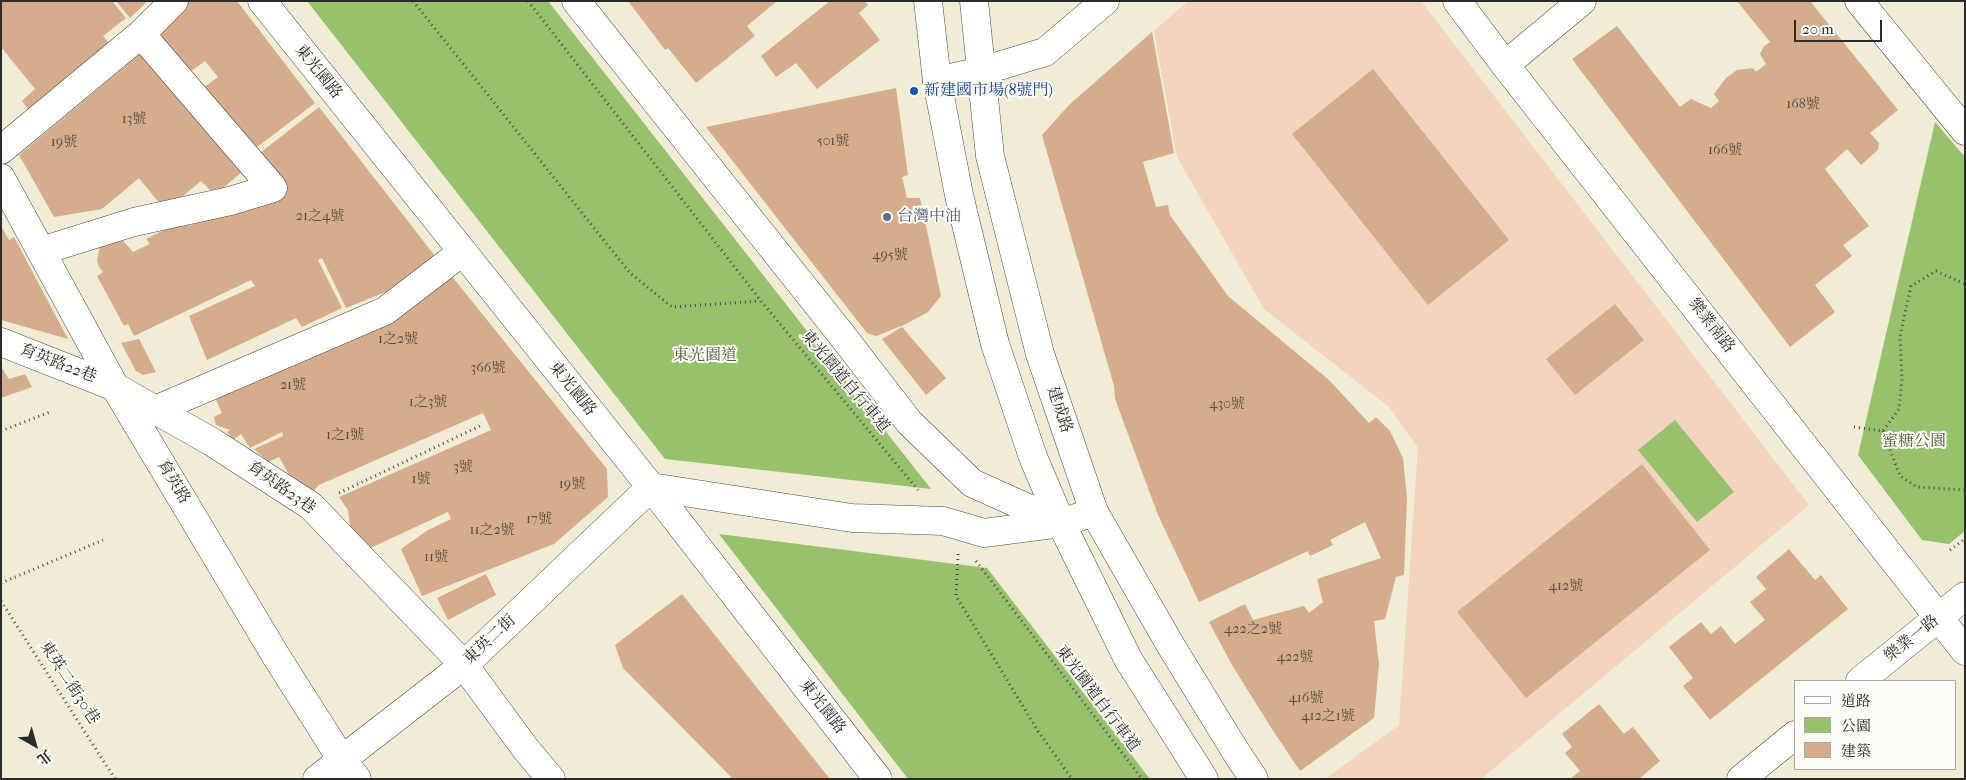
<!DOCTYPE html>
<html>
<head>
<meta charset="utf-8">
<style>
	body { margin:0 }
	#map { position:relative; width:1966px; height:780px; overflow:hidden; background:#f1ecd5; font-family:"IM FELL French Canon","Noto Serif TC",serif }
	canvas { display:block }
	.frame { position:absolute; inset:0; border:2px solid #2b2b2b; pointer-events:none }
	.legend { position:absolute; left:1794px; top:680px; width:162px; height:90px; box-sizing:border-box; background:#fdfcf7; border:1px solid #a9a8a5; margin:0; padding:6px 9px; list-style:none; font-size:15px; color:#2b2b2b }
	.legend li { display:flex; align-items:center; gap:10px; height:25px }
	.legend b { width:25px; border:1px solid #a9a8a5 }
	.north { position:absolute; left:10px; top:720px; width:50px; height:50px; -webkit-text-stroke:4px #fdfcf7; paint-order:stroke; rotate:142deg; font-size:14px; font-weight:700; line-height:20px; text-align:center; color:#2b2b2b }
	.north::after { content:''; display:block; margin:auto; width:18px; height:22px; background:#2b2b2b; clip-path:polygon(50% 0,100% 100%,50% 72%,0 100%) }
	.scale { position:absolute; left:1794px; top:20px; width:88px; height:22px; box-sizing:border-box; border:2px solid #2b2b2b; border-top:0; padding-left:6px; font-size:15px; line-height:18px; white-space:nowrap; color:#2b2b2b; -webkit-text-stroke:4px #fdfcf7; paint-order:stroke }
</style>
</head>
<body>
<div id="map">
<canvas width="1966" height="780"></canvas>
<div class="frame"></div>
<ul class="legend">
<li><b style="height:6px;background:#fff"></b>道路</li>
<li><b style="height:14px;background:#98c16d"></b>公園</li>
<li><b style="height:14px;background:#d5ad8c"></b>建築</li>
</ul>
<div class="north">北</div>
<div class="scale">20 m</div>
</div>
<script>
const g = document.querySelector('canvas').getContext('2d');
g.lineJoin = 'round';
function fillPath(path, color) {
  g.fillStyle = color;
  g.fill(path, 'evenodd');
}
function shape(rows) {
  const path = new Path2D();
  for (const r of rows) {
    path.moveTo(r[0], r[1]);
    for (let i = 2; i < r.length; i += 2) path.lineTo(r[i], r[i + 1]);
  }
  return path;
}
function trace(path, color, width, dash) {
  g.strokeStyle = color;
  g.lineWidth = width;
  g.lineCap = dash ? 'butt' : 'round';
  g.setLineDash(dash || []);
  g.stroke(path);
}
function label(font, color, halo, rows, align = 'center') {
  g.font = font + ' "IM FELL French Canon","Noto Serif TC",serif';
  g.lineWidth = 4;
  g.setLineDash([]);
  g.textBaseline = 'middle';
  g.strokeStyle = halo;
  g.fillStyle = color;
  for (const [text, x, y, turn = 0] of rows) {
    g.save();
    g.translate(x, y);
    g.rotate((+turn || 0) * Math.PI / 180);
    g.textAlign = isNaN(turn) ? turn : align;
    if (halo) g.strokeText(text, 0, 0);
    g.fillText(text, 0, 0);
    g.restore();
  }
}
fillPath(shape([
	[1188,1,1421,1,1809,505,1481,779,1325,779,1399,725,1418,448,1389,407,1264,309,1177,157,1154,31]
]), '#f3d4bf');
fillPath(shape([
	[307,1,548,1,931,489,665,459],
	[1935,122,1965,157,1965,531,1949,544,1922,540,1858,455],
	[1675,420,1734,492,1697,522,1638,450],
	[719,534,987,568,1150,779,908,779]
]), '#98c16d');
fillPath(shape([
	[1,1,112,1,126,18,103,36,109,43,30,112,22,101,35,89,1,47],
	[116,1,148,1,130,18],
	[184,1,237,1,315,103,252,151,203,88,218,77,205,61,190,72,154,27],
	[628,1,777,1,747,26,755,36,696,83,668,48,665,50],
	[830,1,865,1,868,5,859,13,880,40,817,89,796,63,776,77,761,56],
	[1737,1,1810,1,1898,110,1870,133,1879,143,1878,150,1861,165,1847,149,1825,169,1869,226,1843,245,1852,256,1815,285,1835,312,1790,347,1572,59,1617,26,1680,107,1691,99,1711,108,1719,101,1714,94,1726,78,1737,70,1753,68,1756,72,1766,64,1760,54,1764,46,1770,42],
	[1152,32,1174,153,1143,162,1156,207,1168,205,1170,215,1228,296,1329,380,1369,423,1376,417,1390,431,1403,458,1407,497,1404,575,1396,577,1385,619,1374,621,1379,664,1374,718,1300,771,1270,726,1232,665,1209,622,1245,604,1253,620,1304,606,1309,613,1323,602,1317,579,1381,558,1365,522,1330,540,1333,545,1310,556,1308,551,1199,602,1158,515,1115,399,1114,386,1042,135,1069,105],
	[147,48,244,170,222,189,210,190,201,181,183,196,160,204,139,178,102,209,54,217,19,155],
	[1373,69,1509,240,1428,305,1292,134],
	[896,88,908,175,902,177,907,198,920,198,941,296,928,312,906,324,876,336,867,333,706,127],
	[319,107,435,256,388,291,346,308,322,258,318,260,342,308,302,327,296,318,207,360,189,316,255,286,251,280,134,336,128,324,124,326,97,276,103,272,99,267,97,261,100,245,118,235,133,252,150,244,146,239,184,220,189,226,226,209,286,192,256,156],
	[1,226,9,240,14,237,68,339,1,320],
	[446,269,607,469,608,497,554,544,422,596,401,549,428,530,451,519,448,512,366,550,351,534,348,510,339,497,491,430,483,413,319,485,309,496,291,478,279,457,268,462,254,449,283,436,282,432,250,448,241,434,233,440,227,432,230,430,216,425,214,417,222,413,212,391],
	[1615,304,1644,340,1575,395,1546,359],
	[902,327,946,378,926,395,882,339],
	[139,339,156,372,143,375,136,371,121,343],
	[1,367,9,379,25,374,32,387,1,398],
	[1642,464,1710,550,1526,698,1457,612],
	[1789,549,1815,580,1821,575,1848,609,1710,720,1683,686,1693,678,1669,647,1701,622,1711,634,1721,626,1735,644,1765,620,1750,602,1766,589,1756,577],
	[486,574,496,595,448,620,437,598],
	[682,594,830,779,730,779,731,777,623,668,615,645],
	[1599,704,1624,734,1633,727,1660,761,1639,779,1570,779,1580,771,1565,753,1572,747,1562,734]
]), '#d5ad8c');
const minor = shape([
	[262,1,651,487,878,779],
	[576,1,841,334,909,422,972,483,1061,523],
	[1457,1,1505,65,1965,651],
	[1859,1,1965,131],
	[1505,65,1582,1],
	[937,81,982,71,1045,52,1105,1],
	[1,150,141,34,174,1],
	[1,178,115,387,276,656,342,760,357,779],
	[41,251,134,222,230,201,273,188,141,34],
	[1,342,115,387,212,442,311,506,464,665,525,748,551,779],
	[155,410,385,311,462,252],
	[1860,681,1965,596],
	[317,779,464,665,651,487,852,518,943,521,984,533,1061,523,1094,512],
	[1741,779,1795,735]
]);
const major = shape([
	[928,1,937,81,959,195,995,344,1033,457,1061,523,1128,659,1204,779],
	[974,1,990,156,1040,354,1094,512,1171,646,1236,752,1254,779]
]);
trace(minor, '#494844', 29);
trace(major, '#494844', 29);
trace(shape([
	[413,1,630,273,672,307,760,301],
	[528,1,761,301,918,490],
	[1854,427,1883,431,1899,409,1902,379,1900,336,1911,286,1936,271,1965,284],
	[1,431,50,412],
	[1883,431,1900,476,1917,487,1965,490],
	[339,493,482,425],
	[1950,550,1965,539],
	[958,554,956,596,1038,731,1072,779],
	[976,561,1142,779],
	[1,583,103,540],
	[1,601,115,779]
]), '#494844', 3, [1, 4]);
trace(minor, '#fff', 28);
trace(major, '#fff', 28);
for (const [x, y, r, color] of [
	[914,91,5,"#1a4fb4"],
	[887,217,5,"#5c6f8a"]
]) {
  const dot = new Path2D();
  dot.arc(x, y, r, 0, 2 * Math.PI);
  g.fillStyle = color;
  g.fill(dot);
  trace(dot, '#fdfcf7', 2);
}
label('14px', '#564c43', null, [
	["168號",1803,105],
	["13號",134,120],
	["501號",833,142],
	["19號",64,143],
	["166號",1725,151],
	["21之4號",320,217],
	["495號",890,256],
	["1之2號",398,340],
	["366號",488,369],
	["21號",293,386],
	["1之3號",428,403],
	["430號",1227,405],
	["1之1號",345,436],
	["3號",463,468],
	["1號",421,480],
	["19號",572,485],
	["17號",539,520],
	["11之2號",492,531],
	["11號",436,558],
	["412號",1566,587],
	["422之2號",1253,630],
	["422號",1295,658],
	["416號",1306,699],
	["412之1號",1328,717]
]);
label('16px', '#2b2b2b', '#fdfcf7', [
	["東光園路",318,72,51],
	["樂業南路",1711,326,52],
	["育英路22巷",58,364,21],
	["東光園道自行車道",845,382,50],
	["東光園路",572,389,51],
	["建成路",1059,410,71],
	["育英路",173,482,59],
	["育英路23巷",281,488,35],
	["樂業一路",1912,639,-39],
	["東英二街",490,640,-43],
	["東英二街30巷",69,683,57],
	["東光園道自行車道",1097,699,53],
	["東光園路",822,707,52]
]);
label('16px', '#164399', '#fdfcf7', [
	["新建國市場(8號門)",924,91]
], 'left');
label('16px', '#4e5e75', '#fdfcf7', [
	["台灣中油",897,217]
], 'left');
label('16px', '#516042', '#fdfcf7', [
	["東光園道",705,356],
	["蜜糖公園",1914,442]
]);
</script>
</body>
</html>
